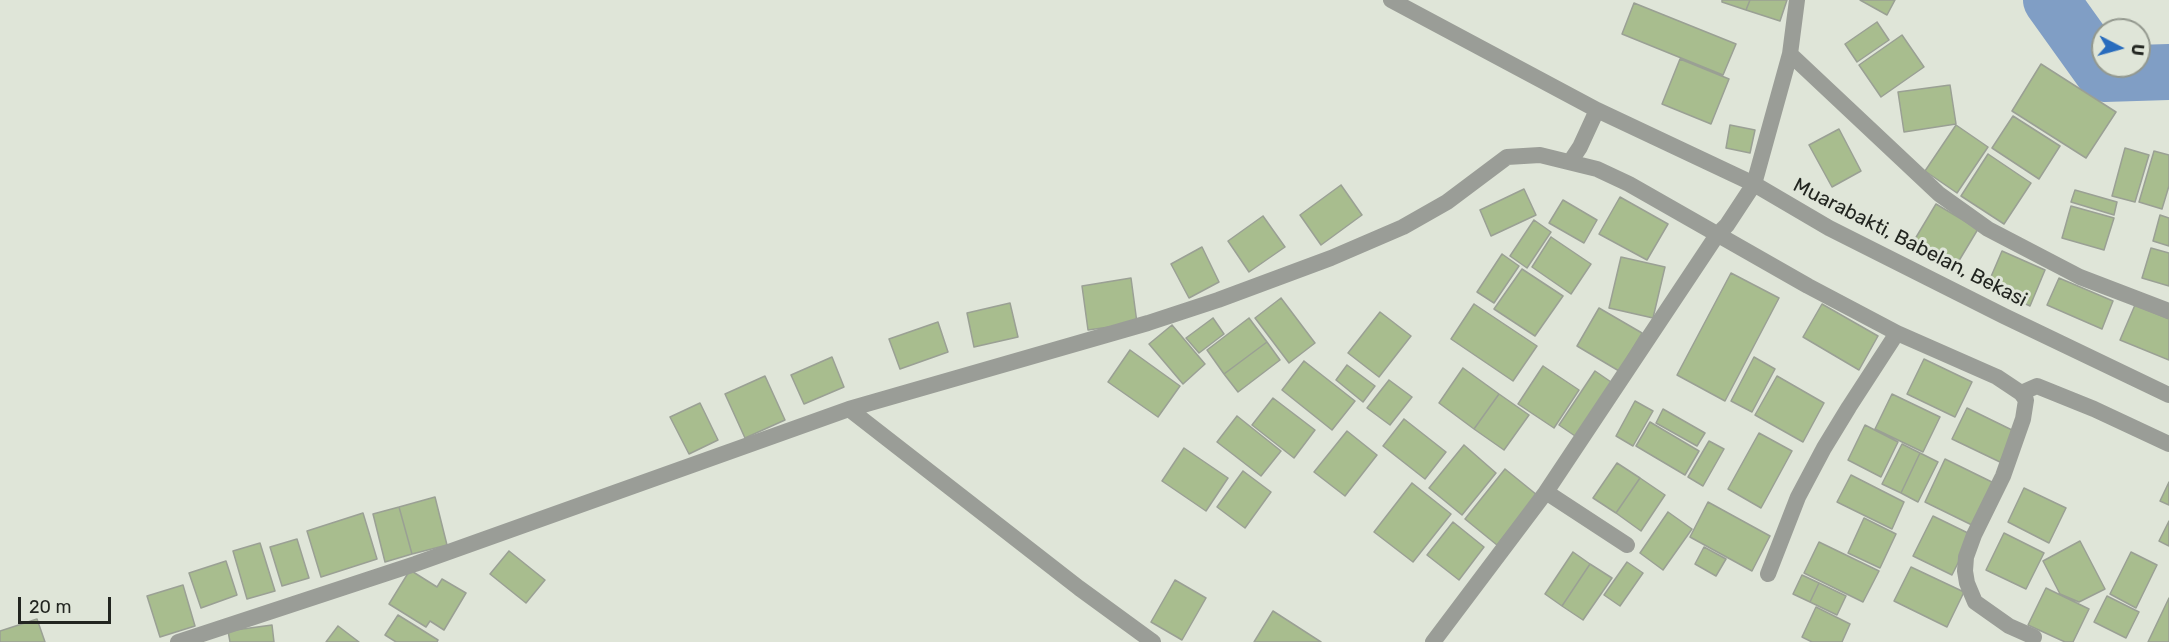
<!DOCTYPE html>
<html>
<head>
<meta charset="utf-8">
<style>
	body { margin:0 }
	#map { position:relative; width:2169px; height:642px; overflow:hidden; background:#dfe5d8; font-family:Rubik,sans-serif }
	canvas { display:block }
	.north { position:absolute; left:2091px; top:18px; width:60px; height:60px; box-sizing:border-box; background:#dfe5d8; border:2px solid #93988e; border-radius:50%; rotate:96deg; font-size:16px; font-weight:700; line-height:24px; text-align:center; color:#222520 }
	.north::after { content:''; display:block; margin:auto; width:21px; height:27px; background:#296cbd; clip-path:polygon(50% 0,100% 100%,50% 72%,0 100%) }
	.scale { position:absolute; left:18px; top:597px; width:93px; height:27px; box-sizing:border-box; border:3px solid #222520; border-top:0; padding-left:8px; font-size:18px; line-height:21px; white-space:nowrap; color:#222520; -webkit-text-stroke:4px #dfe5d8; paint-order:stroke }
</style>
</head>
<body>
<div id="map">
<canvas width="2169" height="642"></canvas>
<div class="north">U</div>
<div class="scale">20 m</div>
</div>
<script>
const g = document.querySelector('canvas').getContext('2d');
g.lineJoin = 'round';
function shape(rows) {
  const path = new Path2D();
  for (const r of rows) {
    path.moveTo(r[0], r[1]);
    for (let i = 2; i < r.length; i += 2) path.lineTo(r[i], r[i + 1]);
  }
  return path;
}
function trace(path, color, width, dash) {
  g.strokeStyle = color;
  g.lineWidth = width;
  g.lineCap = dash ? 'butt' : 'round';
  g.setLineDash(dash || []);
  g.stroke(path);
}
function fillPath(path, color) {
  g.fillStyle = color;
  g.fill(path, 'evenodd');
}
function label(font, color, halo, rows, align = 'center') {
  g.font = font + ' Rubik,sans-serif';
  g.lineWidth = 6;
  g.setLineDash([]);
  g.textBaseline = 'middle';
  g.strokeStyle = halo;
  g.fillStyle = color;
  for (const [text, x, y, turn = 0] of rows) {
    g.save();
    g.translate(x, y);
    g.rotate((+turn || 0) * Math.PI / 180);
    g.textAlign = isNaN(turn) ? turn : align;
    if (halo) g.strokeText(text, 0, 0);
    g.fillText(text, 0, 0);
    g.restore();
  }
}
trace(shape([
	[2051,0,2104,74,2169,72]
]), '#809ec5', 56);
const building = shape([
	[1722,0,1750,0,1746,10,1722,2,1722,0],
	[1750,0,1787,0,1780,21,1746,10,1750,0],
	[1860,0,1895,0,1887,15,1860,0],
	[1634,3,1736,44,1723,75,1622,34,1634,3],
	[1877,22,1889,40,1857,62,1845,44,1877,22],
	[1902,35,1924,67,1881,97,1859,65,1902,35],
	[1680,59,1729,79,1711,124,1662,104,1680,59],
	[2041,64,2116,112,2086,158,2012,111,2041,64],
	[1950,85,1956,124,1904,132,1898,92,1950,85],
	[2013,116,2060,146,2039,179,1992,148,2013,116],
	[1730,125,1755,130,1750,153,1726,148,1730,125],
	[1956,125,1988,147,1957,193,1925,171,1956,125],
	[1839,129,1861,171,1832,187,1809,145,1839,129],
	[2125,148,2149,155,2135,202,2112,196,2125,148],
	[2154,151,2169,155,2169,186,2162,209,2139,202,2154,151],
	[1988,154,2031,183,2004,224,1961,196,1988,154],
	[1341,185,1362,215,1321,245,1300,215,1341,185],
	[1524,189,1536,215,1491,236,1480,210,1524,189],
	[2075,190,2117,202,2114,215,2071,202,2075,190],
	[1620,197,1668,224,1647,260,1599,234,1620,197],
	[1563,200,1597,220,1584,243,1549,223,1563,200],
	[1936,204,1978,229,1957,264,1915,239,1936,204],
	[2071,206,2114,218,2104,250,2062,238,2071,206],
	[2160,215,2169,218,2169,246,2153,241,2160,215],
	[1263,216,1285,247,1249,272,1228,241,1263,216],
	[1534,220,1551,232,1527,268,1510,256,1534,220],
	[1551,237,1591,264,1571,294,1532,267,1551,237],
	[1202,247,1219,282,1189,298,1171,264,1202,247],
	[2151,248,2169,253,2169,286,2142,278,2151,248],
	[2002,251,2045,270,2030,306,1987,286,2002,251],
	[1502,254,1519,266,1494,303,1477,292,1502,254],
	[1621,257,1665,267,1653,318,1609,308,1621,257],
	[1522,269,1563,296,1535,336,1494,309,1522,269],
	[1731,273,1779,298,1725,401,1677,375,1731,273],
	[1131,278,1137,323,1088,330,1082,286,1131,278],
	[2059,278,2113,301,2102,329,2047,305,2059,278],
	[1281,298,1315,343,1289,363,1255,318,1281,298],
	[1010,303,1018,337,974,347,967,313,1010,303],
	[1474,304,1537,346,1513,381,1451,339,1474,304],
	[1822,304,1878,336,1859,370,1803,337,1822,304],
	[2135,305,2169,319,2169,360,2120,340,2135,305],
	[1599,308,1642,333,1619,371,1577,346,1599,308],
	[1380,312,1411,336,1379,377,1348,353,1380,312],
	[1213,318,1224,334,1199,353,1186,338,1213,318],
	[1249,318,1267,342,1224,374,1207,350,1249,318],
	[938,322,948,352,900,369,889,339,938,322],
	[1172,325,1205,364,1183,384,1149,344,1172,325],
	[1267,342,1280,360,1238,392,1224,374,1267,342],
	[1130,350,1180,386,1158,417,1108,382,1130,350],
	[832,357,844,387,804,404,791,375,832,357],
	[1754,357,1775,369,1752,412,1731,401,1754,357],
	[1924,359,1972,382,1955,417,1907,394,1924,359],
	[1304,361,1355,401,1332,430,1282,390,1304,361],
	[1347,365,1375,386,1363,402,1336,380,1347,365],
	[1543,366,1579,390,1554,428,1518,404,1543,366],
	[1463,368,1499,394,1474,429,1439,403,1463,368],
	[1595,371,1614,384,1578,438,1559,425,1595,371],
	[765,376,785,420,745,438,725,394,765,376],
	[1777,376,1824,403,1803,442,1755,415,1777,376],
	[1389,380,1412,397,1390,425,1367,408,1389,380],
	[1499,394,1529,415,1504,450,1474,429,1499,394],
	[1892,394,1940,417,1923,452,1875,429,1892,394],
	[1273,398,1315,430,1294,458,1252,425,1273,398],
	[1635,401,1653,411,1633,446,1616,436,1635,401],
	[700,403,718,440,689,454,670,417,700,403],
	[1967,408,2014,431,2000,462,1952,439,1967,408],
	[1663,409,1705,433,1697,446,1656,423,1663,409],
	[1237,416,1281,451,1261,476,1217,442,1237,416],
	[1404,419,1446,452,1425,479,1383,446,1404,419],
	[1650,422,1699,451,1685,475,1636,446,1650,422],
	[1865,425,1898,442,1881,477,1848,460,1865,425],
	[1347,431,1377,455,1345,496,1314,472,1347,431],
	[1759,433,1792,451,1761,508,1728,489,1759,433],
	[1709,441,1724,449,1703,486,1688,477,1709,441],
	[1902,444,1920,453,1901,493,1882,484,1902,444],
	[1464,445,1496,473,1462,515,1429,488,1464,445],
	[1184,448,1228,478,1206,511,1162,481,1184,448],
	[1920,453,1938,462,1918,502,1901,493,1920,453],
	[1945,459,1998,485,1978,528,1925,502,1945,459],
	[1617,463,1640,478,1616,513,1593,498,1617,463],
	[1505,469,1537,495,1497,545,1465,519,1505,469],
	[1243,471,1271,492,1245,528,1217,507,1243,471],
	[1851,475,1904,502,1892,529,1837,502,1851,475],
	[1640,478,1665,495,1641,531,1616,513,1640,478],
	[2169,482,2169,505,2160,501,2169,482],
	[1412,483,1451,514,1413,562,1374,532,1412,483],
	[2024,488,2066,508,2049,543,2008,522,2024,488],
	[435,497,447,545,412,554,399,507,435,497],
	[1708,502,1770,536,1752,571,1690,537,1708,502],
	[399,507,412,554,385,562,373,514,399,507],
	[1668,512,1692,529,1663,570,1640,553,1668,512],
	[363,513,377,559,321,577,307,531,363,513],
	[1933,516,1972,535,1952,575,1913,556,1933,516],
	[1864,518,1896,534,1880,568,1848,553,1864,518],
	[2169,521,2169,546,2159,541,2169,521],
	[1453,522,1484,547,1459,580,1427,555,1453,522],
	[2004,533,2044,553,2026,589,1986,570,2004,533],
	[297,539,309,578,282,586,270,547,297,539],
	[2080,541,2105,589,2079,602,2060,594,2043,561,2080,541],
	[1819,542,1879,571,1863,602,1804,573,1819,542],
	[260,543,275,591,247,599,233,551,260,543],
	[1704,547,1726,559,1716,576,1695,564,1704,547],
	[509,551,545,580,526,603,490,574,509,551],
	[1573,552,1590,564,1562,606,1545,594,1573,552],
	[2131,552,2157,565,2136,608,2110,594,2131,552],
	[226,561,237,595,201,608,189,573,226,561],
	[1627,562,1643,573,1620,606,1604,595,1627,562],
	[1590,564,1612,578,1583,620,1562,606,1590,564],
	[1911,567,1964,592,1947,627,1894,601,1911,567],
	[410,570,437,587,442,579,466,593,444,630,430,621,426,627,389,604,410,570],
	[1802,575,1819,583,1810,602,1793,594,1802,575],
	[1175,580,1206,598,1182,640,1151,622,1175,580],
	[1819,583,1846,596,1837,615,1810,602,1819,583],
	[183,585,195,626,160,637,147,596,183,585],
	[2046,588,2089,609,2073,642,2065,642,2028,625,2046,588],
	[2107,596,2139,612,2126,638,2094,622,2107,596],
	[2169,598,2169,642,2148,642,2169,598],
	[1816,607,1850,624,1842,642,1812,642,1802,637,1816,607],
	[1273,611,1321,642,1254,642,1273,611],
	[398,615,438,640,437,642,396,642,385,635,398,615],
	[37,619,45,642,0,642,0,631,37,619],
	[272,625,274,642,230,642,228,631,272,625],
	[338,626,359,642,326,642,338,626]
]);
fillPath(building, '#a8bd8e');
trace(building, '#9aa094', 1.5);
trace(shape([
	[1391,0,1597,110,1754,184,1829,228,2004,316,2169,395],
	[1790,54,1939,194,1988,229,2080,277,2169,311],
	[1570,162,1580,147,1597,110],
	[2021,393,2037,386,2094,409,2169,444],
	[849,409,1079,588,1153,642],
	[1546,492,1627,545],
	[1768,574,1798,497,1824,448,1849,407,1897,333],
	[178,642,415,564,849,409,1148,323,1218,300,1331,258,1403,227,1447,202,1507,157,1540,155,1597,169,1629,184,1808,286,1897,333,1997,377,2021,393,2026,400,2023,419,2003,476,1974,535,1966,557,1965,571,1967,583,1975,602,2009,626,2034,637],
	[1433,642,1546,492,1717,235,1727,225,1754,184,1790,54,1797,0]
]), '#9a9d97', 16);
label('20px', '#222520', '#dfe5d8', [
	["Muarabakti, Babelan, Bekasi",1910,243,27]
]);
</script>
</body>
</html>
